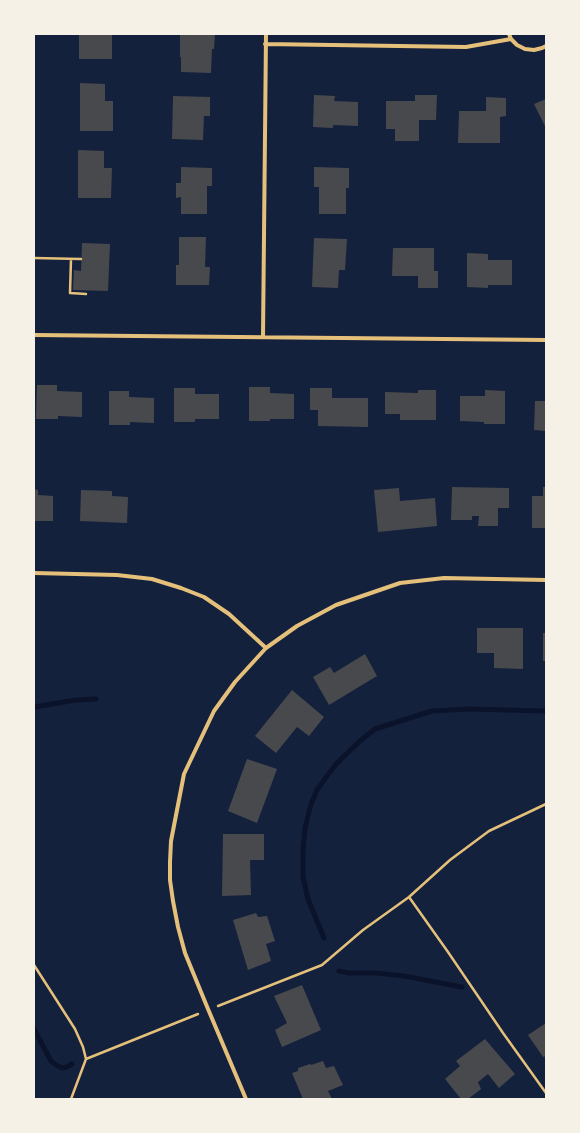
<!DOCTYPE html>
<html>
<head>
<meta charset="utf-8">
<style>
	body { margin:0 }
	#map { position:relative; width:580px; height:1133px; overflow:hidden; background:#14213d; font-family:Cabin,sans-serif }
	canvas { display:block }
	.frame { position:absolute; inset:0; border:35px solid #f6f1e7; pointer-events:none }
</style>
</head>
<body>
<div id="map">
<canvas width="580" height="1133"></canvas>
<div class="frame"></div>
</div>
<script>
const g = document.querySelector('canvas').getContext('2d');
g.lineJoin = 'round';
function shape(rows) {
  const path = new Path2D();
  for (const r of rows) {
    path.moveTo(r[0], r[1]);
    for (let i = 2; i < r.length; i += 2) path.lineTo(r[i], r[i + 1]);
  }
  return path;
}
function trace(path, color, width, dash) {
  g.strokeStyle = color;
  g.lineWidth = width;
  g.lineCap = dash ? 'butt' : 'round';
  g.setLineDash(dash || []);
  g.stroke(path);
}
function fillPath(path, color) {
  g.fillStyle = color;
  g.fill(path, 'evenodd');
}
trace(shape([
	[34,707,76,700,96,699],
	[324,938,308,899,303,877,303,851,305,828,311,804,317,790,327,776,336,764,361,740,375,729,432,711,469,709,546,711],
	[339,971,349,973,376,973,404,976,462,987],
	[34,1029,51,1061,56,1065,62,1068,67,1067,72,1064]
]), '#0b132b', 5);
fillPath(shape([
	[79,34,112,34,112,59,79,59],
	[180,34,215,34,214,49,212,49,211,73,181,72,181,57,180,57],
	[80,83,105,84,105,101,113,101,113,131,80,131],
	[314,95,335,96,334,101,358,102,358,126,333,125,333,128,313,127],
	[415,95,437,95,436,120,419,120,419,141,395,141,395,129,386,129,386,101,415,101],
	[173,96,210,97,210,116,204,116,203,140,172,139],
	[486,97,506,98,506,116,500,117,500,143,458,143,459,111,486,111],
	[546,99,546,128,534,104],
	[78,150,104,151,104,168,112,168,111,198,78,198],
	[181,167,212,168,212,186,207,186,207,214,181,214,181,197,176,198,176,183,181,183],
	[314,167,349,168,349,188,346,188,346,214,319,214,319,187,314,187],
	[179,237,206,237,205,267,210,267,209,285,176,285,176,265,179,265],
	[314,238,347,239,345,270,339,270,338,288,312,287],
	[82,243,110,244,108,291,73,290,74,270,81,271],
	[393,248,434,248,434,271,438,271,438,288,418,288,418,276,392,276],
	[467,253,488,254,488,260,512,260,512,285,488,285,488,288,467,287],
	[37,385,57,385,57,391,82,392,82,417,58,416,58,419,36,419],
	[249,387,270,387,270,393,294,394,294,419,270,419,270,421,249,421],
	[174,388,195,388,195,394,219,394,219,419,195,419,195,422,174,422],
	[310,388,332,388,332,398,368,398,368,427,318,426,318,410,310,410],
	[418,390,436,390,436,420,400,420,400,414,385,414,385,392,418,393],
	[485,390,505,391,505,424,484,424,484,422,460,421,460,396,485,396],
	[109,391,129,391,129,397,154,398,154,423,130,422,130,425,109,425],
	[535,401,546,401,546,431,534,430],
	[452,487,509,488,509,508,498,508,498,526,478,526,479,516,472,516,472,520,451,520],
	[543,487,546,487,546,528,532,528,532,496,543,496],
	[399,488,400,501,435,498,437,526,378,532,374,490],
	[34,489,38,490,38,495,53,496,53,521,34,521],
	[81,490,112,491,112,496,128,497,127,523,80,521],
	[477,628,523,628,523,669,494,668,494,653,477,653],
	[543,633,546,633,546,661,543,661],
	[365,654,377,676,329,705,313,677,330,667,334,673],
	[292,690,324,717,309,736,297,727,276,753,255,736],
	[247,759,277,769,257,823,228,811],
	[223,834,264,834,264,860,250,860,251,895,222,896],
	[256,913,258,917,267,916,275,941,266,944,271,961,248,970,233,920],
	[302,985,321,1030,282,1047,275,1030,287,1023,274,996],
	[546,1023,546,1056,543,1057,528,1035],
	[485,1039,515,1074,499,1088,488,1074,478,1082,481,1089,468,1099,461,1099,445,1079,460,1066,456,1061],
	[323,1061,326,1068,334,1066,343,1085,328,1091,332,1099,303,1099,292,1073,298,1071,298,1068,310,1064,311,1065]
]), '#48494c');
trace(shape([
	[34,258,81,259],
	[71,259,70,293,86,294],
	[409,897,448,952,503,1033,546,1093],
	[34,965,75,1029,83,1047,86,1059,71,1099],
	[218,1006,322,965,363,930,409,897,450,860,489,831,546,804],
	[86,1059,198,1014]
]), '#e5c07b', 2.5);
trace(shape([
	[509,34,511,39,517,45,525,49,534,50,542,48,546,46],
	[265,44,466,47,511,39],
	[34,335,546,340],
	[263,336,266,34],
	[34,573,117,575,152,579,181,588,204,597,229,614,266,648],
	[246,1099,208,1009,185,953,178,927,173,901,170,880,170,862,171,841,184,774,214,711,235,682,266,648,297,626,336,605,400,583,444,578,546,580]
]), '#e5c07b', 4);
</script>
</body>
</html>
